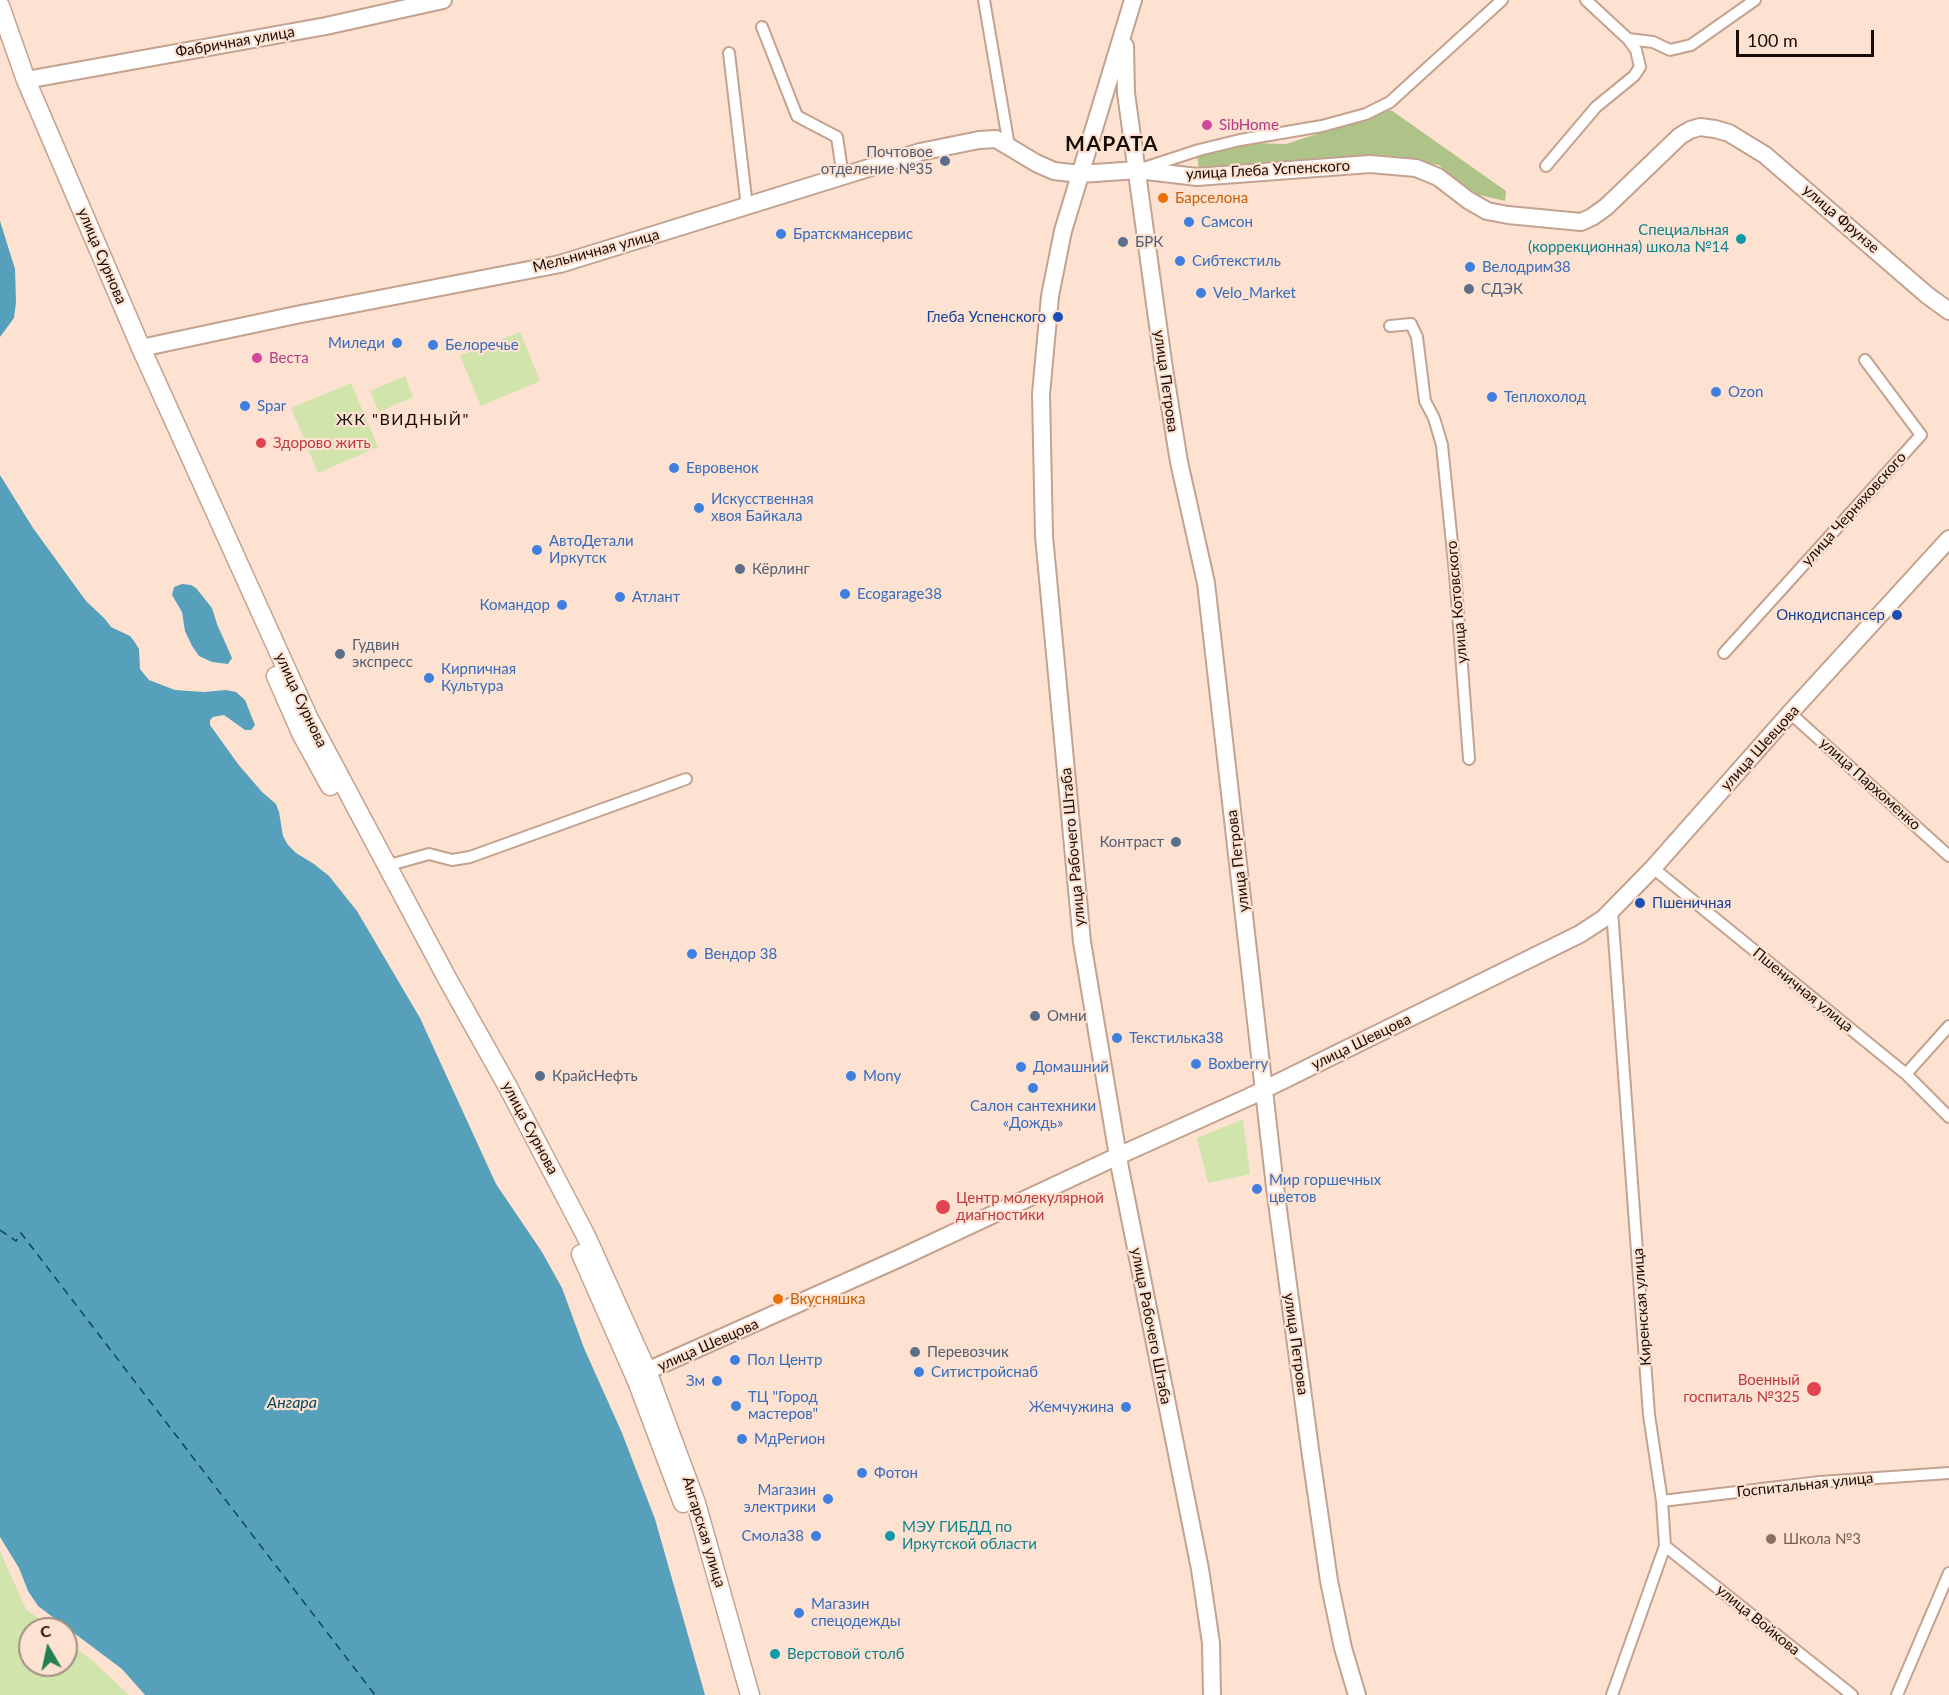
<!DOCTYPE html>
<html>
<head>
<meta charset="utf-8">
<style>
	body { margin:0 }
	#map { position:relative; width:1949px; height:1695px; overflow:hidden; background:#fee2d1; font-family:Lato,sans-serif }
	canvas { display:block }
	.north { position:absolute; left:18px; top:1617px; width:60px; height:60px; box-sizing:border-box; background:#fee2d1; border:2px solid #a28d80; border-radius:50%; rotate:351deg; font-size:16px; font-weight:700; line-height:24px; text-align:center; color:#180d06 }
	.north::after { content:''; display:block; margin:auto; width:21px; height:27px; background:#227e53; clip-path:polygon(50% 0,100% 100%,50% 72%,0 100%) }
	.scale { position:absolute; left:1736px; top:30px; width:138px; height:27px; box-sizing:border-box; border:3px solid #180d06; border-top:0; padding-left:8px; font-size:18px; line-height:21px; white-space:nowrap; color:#180d06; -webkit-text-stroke:4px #fee2d1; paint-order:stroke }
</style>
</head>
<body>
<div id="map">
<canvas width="1949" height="1695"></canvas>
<div class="north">С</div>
<div class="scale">100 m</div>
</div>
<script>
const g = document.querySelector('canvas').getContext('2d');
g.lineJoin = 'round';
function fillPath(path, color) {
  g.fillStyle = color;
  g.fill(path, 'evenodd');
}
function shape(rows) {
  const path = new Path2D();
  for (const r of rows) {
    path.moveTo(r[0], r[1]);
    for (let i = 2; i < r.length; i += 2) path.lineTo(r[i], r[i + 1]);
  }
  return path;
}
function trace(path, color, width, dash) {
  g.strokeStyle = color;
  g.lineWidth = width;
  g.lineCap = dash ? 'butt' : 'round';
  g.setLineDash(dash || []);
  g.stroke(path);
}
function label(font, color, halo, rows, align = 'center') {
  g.font = font + ' Lato,sans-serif';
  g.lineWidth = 4.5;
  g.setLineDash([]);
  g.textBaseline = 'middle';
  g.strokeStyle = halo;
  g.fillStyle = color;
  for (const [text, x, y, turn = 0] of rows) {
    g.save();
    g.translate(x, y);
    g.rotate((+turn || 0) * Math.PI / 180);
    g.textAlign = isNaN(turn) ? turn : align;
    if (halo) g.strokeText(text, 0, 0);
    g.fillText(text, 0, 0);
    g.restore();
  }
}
fillPath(shape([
	[520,332,540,381,481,406,460,356],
	[405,376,413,397,379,412,370,391],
	[351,383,378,447,318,473,291,408],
	[1243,1119,1250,1174,1208,1183,1197,1138],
	[0,1551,26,1609,52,1629,30,1629,30,1665,66,1665,66,1640,94,1662,129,1695,0,1695]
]), '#d0e4ab');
fillPath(shape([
	[1391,110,1506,191,1505,201,1471,193,1439,165,1375,156,1199,170,1197,156,1248,143,1286,144]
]), '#aec387');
fillPath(shape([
	[0,221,15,269,16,302,14,318,0,337],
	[0,475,33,528,86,601,105,619,111,627,130,636,134,641,139,649,140,669,149,680,175,690,204,692,226,690,236,692,245,700,255,725,251,730,245,730,224,715,213,717,210,720,210,725,238,764,262,792,276,804,279,812,283,836,288,845,296,853,314,864,329,876,357,911,420,1018,496,1184,542,1252,562,1288,584,1348,622,1433,655,1519,705,1695,145,1695,122,1669,38,1606,28,1591,19,1568,0,1537],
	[182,584,191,585,196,588,212,608,217,624,232,658,228,664,212,662,199,656,192,646,185,631,182,612,172,595,174,587]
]), '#56a0bb');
trace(shape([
	[0,1230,16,1241,21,1233,375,1695]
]), '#06495c', 1.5, [8, 6]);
const street = shape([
	[984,0,1009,146],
	[1586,0,1628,39],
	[762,27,797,116,837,137,843,177],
	[729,53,747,207],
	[1546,166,1596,107,1634,76,1640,67,1636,50,1628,39,1653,42,1670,50,1691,45,1755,0],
	[1144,168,1199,150,1240,140,1322,126,1366,114,1390,102,1502,0],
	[1390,326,1411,324,1417,337,1425,401,1434,418,1442,445,1455,573,1469,759],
	[1724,653,1921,435,1865,360],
	[1790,713,1949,856],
	[386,866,429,854,452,860,470,857,686,779],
	[1653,868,1906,1074,1949,1117],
	[1612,910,1649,1415,1662,1501,1665,1546,1612,1695],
	[1906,1074,1949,1026],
	[1662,1501,1820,1482,1949,1473],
	[1665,1546,1852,1695],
	[1897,1695,1949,1573]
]);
const secondary = shape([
	[1133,0,1063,231,1050,296,1041,394,1044,536,1082,942,1120,1168,1200,1569,1211,1643,1212,1695],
	[1125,46,1126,93,1164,369,1179,462,1206,583,1275,1187,1310,1449,1329,1581,1343,1648,1357,1695],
	[26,80,326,26,443,0],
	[141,348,296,315,560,264,920,152,979,140,996,139,1036,163,1054,171,1080,174,1138,170,1197,177,1370,164,1416,168,1438,177,1468,200,1487,211,1508,215,1581,222,1592,217,1606,207,1680,136,1690,130,1700,127,1715,129,1729,133,1765,155,1927,295,1949,311],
	[647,1371,900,1258,1118,1156,1249,1097,1580,934,1603,919,1653,868,1790,713,1949,539]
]);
const primary = shape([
	[0,6,26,80,141,348,309,719,448,980,508,1087,586,1236,647,1371,696,1503,750,1695],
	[276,676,302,735,330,786],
	[581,1254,637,1381,683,1503]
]);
trace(street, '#c3a28f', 14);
trace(secondary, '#c3a28f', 20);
trace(primary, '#c3a28f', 21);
trace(street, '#fff', 10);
trace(secondary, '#fff', 16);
trace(primary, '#fff', 18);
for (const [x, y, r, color] of [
	[1207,125,6,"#d1479c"],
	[945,161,6,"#5c6f8a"],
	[1163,198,6,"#e8710a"],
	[1189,222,6,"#3f7fe0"],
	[781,234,6,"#3f7fe0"],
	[1741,239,6,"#0f9aa8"],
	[1123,242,6,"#5c6f8a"],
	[1180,261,6,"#3f7fe0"],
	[1470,267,6,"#3f7fe0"],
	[1469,289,6,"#5c6f8a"],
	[1201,293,6,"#3f7fe0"],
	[1058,317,6,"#1a4fb4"],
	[397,343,6,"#3f7fe0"],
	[433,345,6,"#3f7fe0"],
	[257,358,6,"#d1479c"],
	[1716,392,6,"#3f7fe0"],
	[1492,397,6,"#3f7fe0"],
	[245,406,6,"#3f7fe0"],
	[261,443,6,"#e0444e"],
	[674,468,6,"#3f7fe0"],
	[699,508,6,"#3f7fe0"],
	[537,550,6,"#3f7fe0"],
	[740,569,6,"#5c6f8a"],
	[845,594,6,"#3f7fe0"],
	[620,597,6,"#3f7fe0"],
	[562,605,6,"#3f7fe0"],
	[1897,615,6,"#1a4fb4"],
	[340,654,6,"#5c6f8a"],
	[429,678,6,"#3f7fe0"],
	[1176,842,6,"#5c6f8a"],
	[1640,903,6,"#1a4fb4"],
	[692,954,6,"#3f7fe0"],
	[1035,1016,6,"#5c6f8a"],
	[1117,1038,6,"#3f7fe0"],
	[1196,1064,6,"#3f7fe0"],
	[1021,1067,6,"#3f7fe0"],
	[540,1076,6,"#5c6f8a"],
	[851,1076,6,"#3f7fe0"],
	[1033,1088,6,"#3f7fe0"],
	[1257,1189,6,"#3f7fe0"],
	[943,1207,8,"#e0444e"],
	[778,1299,6,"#e8710a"],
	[915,1352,6,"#5c6f8a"],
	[735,1360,6,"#3f7fe0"],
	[919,1372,6,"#3f7fe0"],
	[717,1381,6,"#3f7fe0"],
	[1814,1389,8,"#e0444e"],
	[736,1406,6,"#3f7fe0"],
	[1126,1407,6,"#3f7fe0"],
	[742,1439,6,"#3f7fe0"],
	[862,1473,6,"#3f7fe0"],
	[828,1499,6,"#3f7fe0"],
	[816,1536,6,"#3f7fe0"],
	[890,1536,6,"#0f9aa8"],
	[1771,1539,6,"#8d6e63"],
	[799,1613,6,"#3f7fe0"],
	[775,1654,6,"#0f9aa8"]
]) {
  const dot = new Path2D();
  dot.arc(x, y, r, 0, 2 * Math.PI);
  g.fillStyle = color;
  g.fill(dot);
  trace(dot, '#fee2d1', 2);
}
label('15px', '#180d06', '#fee2d1', [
	["Фабричная улица",235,42,-10],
	["улица Глеба Успенского",1268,170,-3],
	["улица Фрунзе",1841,219,41],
	["Мельничная улица",596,251,-15],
	["улица Сурнова",102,256,67],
	["улица Петрова",1166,381,82],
	["улица Черняховского",1854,509,-48],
	["улица Котовского",1457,602,-95],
	["улица Сурнова",301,700,65],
	["улица Шевцова",1760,748,-48],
	["улица Пархоменко",1870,784,42],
	["улица Рабочего Штаба",1073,847,-95],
	["улица Петрова",1238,861,-97],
	["Пшеничная улица",1803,990,39],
	["улица Шевцова",1361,1042,-26],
	["улица Сурнова",530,1128,62],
	["Киренская улица",1642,1307,-94],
	["улица Рабочего Штаба",1151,1326,79],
	["улица Петрова",1296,1344,82],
	["улица Шевцова",708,1345,-24],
	["Госпитальная улица",1805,1485,-6],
	["Ангарская улица",704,1532,73],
	["улица Войкова",1758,1620,39]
]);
label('15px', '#b23c85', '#fee2d1', [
	["SibHome",1219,125],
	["Веста",269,358]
], 'left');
label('15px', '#4e5e75', '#fee2d1', [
	["Почтовое",933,152,"right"],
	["отделение №35",933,169,"right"],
	["БРК",1135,242],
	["СДЭК",1481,289],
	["Кёрлинг",752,569],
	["Гудвин",352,645],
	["экспресс",352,662],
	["Контраст",1164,842,"right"],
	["Омни",1047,1016],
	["КрайсНефть",552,1076],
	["Перевозчик",927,1352]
], 'left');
label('15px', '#c56008', '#fee2d1', [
	["Барселона",1175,198],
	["Вкусняшка",790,1299]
], 'left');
label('15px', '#366cbe', '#fee2d1', [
	["Самсон",1201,222],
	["Братскмансервис",793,234],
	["Сибтекстиль",1192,261],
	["Велодрим38",1482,267],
	["Velo_Market",1213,293],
	["Миледи",385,343,"right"],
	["Белоречье",445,345],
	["Ozon",1728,392],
	["Теплохолод",1504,397],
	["Spar",257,406],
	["Евровенок",686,468],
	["Искусственная",711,499],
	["хвоя Байкала",711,516],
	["АвтоДетали",549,541],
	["Иркутск",549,558],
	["Ecogarage38",857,594],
	["Атлант",632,597],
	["Командор",550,605,"right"],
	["Кирпичная",441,669],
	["Культура",441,686],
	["Вендор 38",704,954],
	["Текстилька38",1129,1038],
	["Boxberry",1208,1064],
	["Домашний",1033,1067],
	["Mony",863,1076],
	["Салон сантехники",1033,1106,"center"],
	["«Дождь»",1033,1123,"center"],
	["Мир горшечных",1269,1180],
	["цветов",1269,1197],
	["Пол Центр",747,1360],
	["Ситистройснаб",931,1372],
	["Зм",705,1381,"right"],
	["ТЦ \"Город",748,1397],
	["мастеров\"",748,1414],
	["Жемчужина",1114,1407,"right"],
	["МдРегион",754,1439],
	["Фотон",874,1473],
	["Магазин",816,1490,"right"],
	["электрики",816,1507,"right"],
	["Смола38",804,1536,"right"],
	["Магазин",811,1604],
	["спецодежды",811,1621]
], 'left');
label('15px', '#0d838f', '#fee2d1', [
	["Специальная",1729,230,"right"],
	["(коррекционная) школа №14",1729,247,"right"],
	["МЭУ ГИБДД по",902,1527],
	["Иркутской области",902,1544],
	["Верстовой столб",787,1654]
], 'left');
label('15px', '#164399', '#fee2d1', [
	["Глеба Успенского",1046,317],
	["Онкодиспансер",1885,615],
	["Пшеничная",1652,903,"left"]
], 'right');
label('15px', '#be3a42', '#fee2d1', [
	["Здорово жить",273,443],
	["Центр молекулярной",956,1198],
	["диагностики",956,1215],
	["Военный",1800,1380,"right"],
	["госпиталь №325",1800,1397,"right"]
], 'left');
label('15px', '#785e54', '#fee2d1', [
	["Школа №3",1783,1539]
], 'left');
g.letterSpacing = '1.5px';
label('16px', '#180d06', '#fee2d1', [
	["ЖК \"ВИДНЫЙ\"",403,420]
]);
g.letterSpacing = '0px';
label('italic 16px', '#06495c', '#fee2d1', [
	["Ангара",292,1403]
]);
g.letterSpacing = '1.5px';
label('bold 21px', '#180d06', '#fee2d1', [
	["МАРАТА",1112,144]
]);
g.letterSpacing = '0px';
</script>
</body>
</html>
